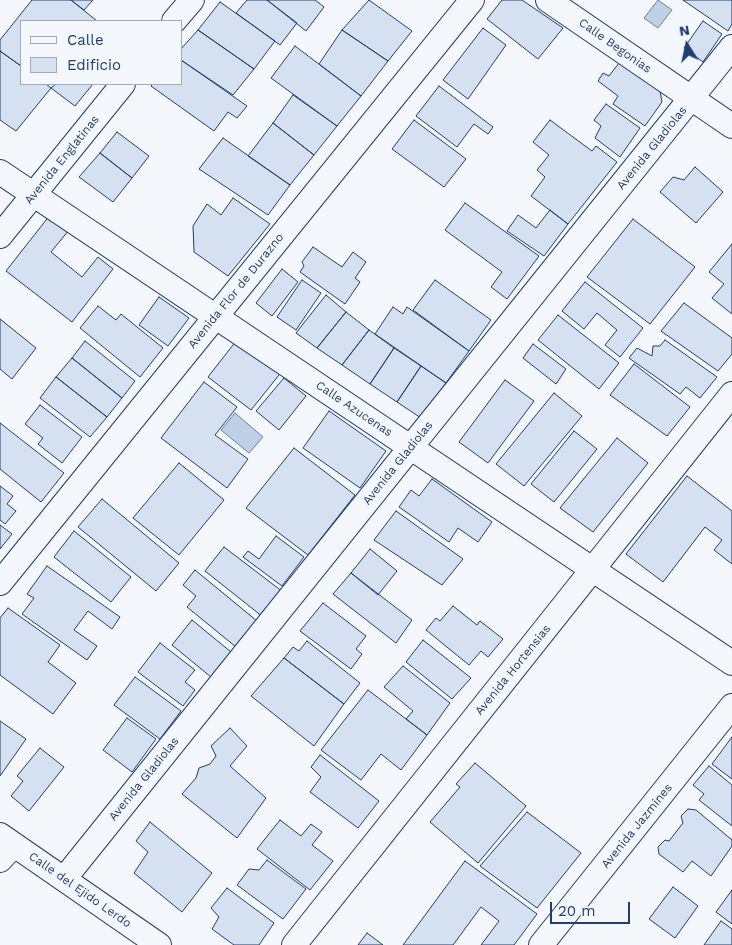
<!DOCTYPE html>
<html>
<head>
<meta charset="utf-8">
<style>
	body { margin:0 }
	#map { position:relative; width:732px; height:945px; overflow:hidden; background:#f4f7fb; font-family:"Work Sans",sans-serif }
	canvas { display:block }
	.legend { position:absolute; left:20px; top:20px; width:162px; height:65px; box-sizing:border-box; background:#f4f7fb; border:1px solid #9eadc5; margin:0; padding:6px 9px; list-style:none; font-size:15px; color:#1d3f73 }
	.legend li { display:flex; align-items:center; gap:10px; height:25px }
	.legend b { width:25px; border:1px solid #9eadc5 }
	.north { position:absolute; left:662px; top:20px; width:50px; height:50px; -webkit-text-stroke:4px #f4f7fb; paint-order:stroke; rotate:350deg; font-size:14px; font-weight:700; line-height:20px; text-align:center; color:#1d3f73 }
	.north::after { content:''; display:block; margin:auto; width:18px; height:22px; background:#1d3f73; clip-path:polygon(50% 0,100% 100%,50% 72%,0 100%) }
	.scale { position:absolute; left:550px; top:902px; width:80px; height:22px; box-sizing:border-box; border:2px solid #1d3f73; border-top:0; padding-left:6px; font-size:15px; line-height:18px; white-space:nowrap; color:#1d3f73; -webkit-text-stroke:4px #f4f7fb; paint-order:stroke }
</style>
</head>
<body>
<div id="map">
<canvas width="732" height="945"></canvas>
<ul class="legend">
<li><b style="height:6px;background:#f4f7fb"></b>Calle</li>
<li><b style="height:14px;background:#d5e0f0"></b>Edificio</li>
</ul>
<div class="north">N</div>
<div class="scale">20 m</div>
</div>
<script>
const g = document.querySelector('canvas').getContext('2d');
g.lineJoin = 'round';
function fillPath(path, color) {
  g.fillStyle = color;
  g.fill(path, 'evenodd');
}
function shape(rows) {
  const path = new Path2D();
  for (const r of rows) {
    path.moveTo(r[0], r[1]);
    for (let i = 2; i < r.length; i += 2) path.lineTo(r[i], r[i + 1]);
  }
  return path;
}
function trace(path, color, width, dash) {
  g.strokeStyle = color;
  g.lineWidth = width;
  g.lineCap = dash ? 'butt' : 'round';
  g.setLineDash(dash || []);
  g.stroke(path);
}
function label(font, color, halo, rows, align = 'center') {
  g.font = font + ' "Work Sans",sans-serif';
  g.lineWidth = 4;
  g.setLineDash([]);
  g.textBaseline = 'middle';
  g.strokeStyle = halo;
  g.fillStyle = color;
  for (const [text, x, y, turn = 0] of rows) {
    g.save();
    g.translate(x, y);
    g.rotate((+turn || 0) * Math.PI / 180);
    g.textAlign = isNaN(turn) ? turn : align;
    if (halo) g.strokeText(text, 0, 0);
    g.fillText(text, 0, 0);
    g.restore();
  }
}
const water = shape([
	[658,0,672,10,658,28,644,18,658,0],
	[235,413,263,437,249,453,221,430,235,413]
]);
fillPath(water, '#bed0e5');
trace(water, '#687fa3', 1);
const building = shape([
	[32,0,71,0,97,21,21,21,21,66,0,51,0,40,32,0],
	[71,0,93,0,84,10,71,0],
	[247,0,267,0,297,23,280,45,236,13,247,0],
	[267,0,315,0,324,7,306,31,267,0],
	[369,0,412,31,388,61,342,30,369,0],
	[502,0,522,0,563,28,538,59,487,19,502,0],
	[683,0,732,0,732,24,728,31,683,0],
	[220,2,275,41,254,69,198,30,220,2],
	[703,21,722,34,703,62,684,48,703,21],
	[483,28,506,45,468,99,443,80,483,28],
	[198,30,254,69,233,95,181,60,181,49,198,30],
	[342,30,388,61,361,96,319,64,342,30],
	[295,46,361,96,337,126,271,78,295,46],
	[0,51,21,66,21,84,46,84,51,88,16,131,0,120,0,51],
	[181,60,247,106,237,118,228,112,214,131,151,86,153,84,181,84,181,60],
	[619,63,660,91,662,102,645,126,613,104,618,96,598,81,603,73,609,76,619,63],
	[56,84,93,84,75,106,51,88,56,84],
	[439,86,493,127,488,134,474,124,457,147,416,116,439,86],
	[293,95,337,126,314,155,273,123,293,95],
	[606,104,640,128,620,157,595,138,601,126,594,120,606,104],
	[414,120,466,159,444,187,392,149,414,120],
	[550,120,592,151,596,146,617,162,568,224,531,196,545,177,537,170,549,155,533,142,550,120],
	[273,123,314,155,290,185,248,156,273,123],
	[117,132,149,156,132,178,100,153,117,132],
	[223,138,290,185,268,215,199,169,223,138],
	[100,153,132,178,113,202,79,177,100,153],
	[695,167,723,192,696,223,660,192,673,177,684,180,695,167],
	[233,198,270,224,228,276,194,252,193,226,207,204,221,215,233,198],
	[465,203,539,256,507,299,491,287,502,272,445,230,465,203],
	[550,210,568,224,544,256,507,231,518,215,536,228,550,210],
	[50,215,69,230,51,252,82,277,98,257,113,269,72,322,6,271,50,215],
	[633,219,695,267,650,324,587,277,633,219],
	[732,244,732,314,712,298,724,284,709,272,732,244],
	[313,247,342,267,353,252,366,262,355,278,360,282,345,304,300,272,304,266,302,262,313,247],
	[282,269,298,282,272,316,256,303,282,269],
	[302,280,321,293,296,330,277,317,302,280],
	[435,280,491,320,469,351,413,310,435,280],
	[585,282,643,328,620,357,605,345,617,330,597,313,584,329,562,311,585,282],
	[326,295,346,312,317,348,296,333,326,295],
	[159,297,189,318,168,346,139,325,159,297],
	[684,303,732,338,732,354,718,371,661,331,684,303],
	[98,306,116,320,121,314,163,348,140,377,80,328,98,306],
	[393,307,403,314,407,307,469,351,446,383,375,334,393,307],
	[346,312,369,330,342,365,317,348,346,312],
	[558,315,619,363,599,389,538,340,558,315],
	[0,319,36,348,12,379,0,369,0,319],
	[369,330,394,348,370,384,342,365,369,330],
	[240,336,283,370,251,410,208,377,240,336],
	[665,340,717,377,700,398,686,387,680,394,629,358,637,348,652,356,653,346,660,346,665,340],
	[85,341,135,381,122,398,72,358,85,341],
	[533,344,566,369,556,384,523,358,533,344],
	[394,348,421,366,397,402,370,384,394,348],
	[72,358,122,398,107,417,56,377,72,358],
	[634,364,690,407,667,436,610,395,634,364],
	[421,366,446,383,421,418,397,402,421,366],
	[56,377,107,417,90,437,40,398,56,377],
	[284,378,306,396,279,430,256,411,284,378],
	[505,380,534,401,488,463,459,442,505,380],
	[204,382,237,407,215,435,248,459,227,488,161,438,204,382],
	[554,393,582,416,524,486,496,464,554,393],
	[40,405,82,437,62,463,38,444,43,438,25,424,40,405],
	[329,411,386,451,360,488,303,448,329,411],
	[0,423,64,473,41,502,0,469,0,423],
	[574,431,597,449,554,502,531,484,574,431],
	[617,438,648,463,593,532,560,508,617,438],
	[294,448,355,495,308,555,246,508,294,448],
	[179,463,224,500,179,555,133,518,179,463],
	[687,476,732,511,732,564,714,550,722,540,705,527,663,582,626,554,687,476],
	[432,479,492,522,478,542,458,528,449,542,399,507,411,490,419,496,432,479],
	[0,486,13,496,7,504,16,511,5,524,0,520,0,486],
	[102,499,179,563,156,591,78,527,102,499],
	[396,511,463,559,442,585,374,540,396,511],
	[0,525,12,534,0,549,0,525],
	[74,531,131,577,111,602,54,557,74,531],
	[276,536,304,557,282,586,243,557,248,551,259,559,276,536],
	[224,547,283,592,263,617,205,571,224,547],
	[370,549,397,571,378,595,351,573,370,549],
	[47,566,120,617,112,629,88,611,74,630,97,646,87,660,22,614,34,598,27,594,47,566],
	[195,570,257,621,236,647,187,607,196,596,183,585,195,570],
	[351,573,412,620,396,643,333,594,351,573],
	[323,603,366,636,356,649,362,654,351,669,300,631,323,603],
	[453,606,477,625,480,621,503,639,488,657,481,651,469,665,426,630,436,618,440,621,453,606],
	[8,608,60,645,48,662,76,683,53,714,0,675,0,618,8,608],
	[192,620,231,652,211,677,172,645,192,620],
	[423,640,471,678,452,699,406,662,423,640],
	[307,641,360,683,344,704,284,658,293,647,299,651,307,641],
	[160,643,195,670,185,682,195,690,183,706,138,672,160,643],
	[284,658,344,704,314,746,251,696,284,658],
	[403,666,450,703,427,735,406,719,413,711,384,687,403,666],
	[135,677,181,711,160,739,114,705,135,677],
	[368,690,427,735,401,770,381,754,361,780,321,750,368,690],
	[127,718,156,739,132,772,103,750,127,718],
	[0,721,26,739,0,776,0,721],
	[230,728,247,746,230,766,266,798,237,838,182,794,196,778,199,768,210,764,216,756,211,746,230,728],
	[732,737,732,779,712,764,732,737],
	[40,748,64,767,29,811,11,796,23,781,17,776,40,748],
	[320,755,379,801,358,828,310,792,321,777,311,767,320,755],
	[475,763,526,806,478,863,430,822,460,787,456,784,475,763],
	[709,766,732,785,732,826,699,800,704,794,693,785,709,766],
	[688,809,696,810,732,840,732,846,711,876,692,861,683,872,659,854,658,847,665,840,669,841,683,823,681,816,688,809],
	[527,812,581,853,537,908,480,866,527,812],
	[280,820,301,836,311,824,322,832,312,845,333,861,310,890,257,849,280,820],
	[150,822,212,873,182,912,134,873,148,852,136,841,150,822],
	[267,860,306,889,283,919,237,885,249,869,259,870,267,860],
	[465,861,537,914,514,945,481,945,499,921,481,907,453,945,403,945,465,861],
	[673,887,698,906,675,938,649,919,673,887],
	[227,888,274,923,259,945,234,945,212,929,219,917,211,908,227,888],
	[732,890,732,924,716,912,732,890],
	[721,921,732,929,732,945,704,945,721,921],
	[367,933,383,945,358,945,367,933]
]);
fillPath(building, '#d5e0f0');
trace(building, '#1d3f73', 1);
const minor = shape([
	[548,0,732,126],
	[174,21,192,0],
	[0,172,732,663],
	[0,236,123,84],
	[0,583,472,0],
	[0,835,159,945],
	[0,860,14,845],
	[64,879,732,47],
	[294,945,732,394],
	[541,945,732,706]
]);
trace(minor, '#1d3f73', 26);
trace(minor, '#f4f7fb', 24);
label('12px', '#1d3f73', '#f4f7fb', [
	["Calle Begonias",615,46,35],
	["Avenida Gladiolas",652,148,-51],
	["Avenida Englatinas",62,160,-51],
	["Avenida Flor de Durazno",236,291,-51],
	["Calle Azucenas",354,409,34],
	["Avenida Gladiolas",398,463,-51],
	["Avenida Hortensias",513,670,-51],
	["Avenida Gladiolas",144,779,-51],
	["Avenida Jazmines",637,826,-51],
	["Calle del Ejido Lerdo",80,890,35]
]);
</script>
</body>
</html>
